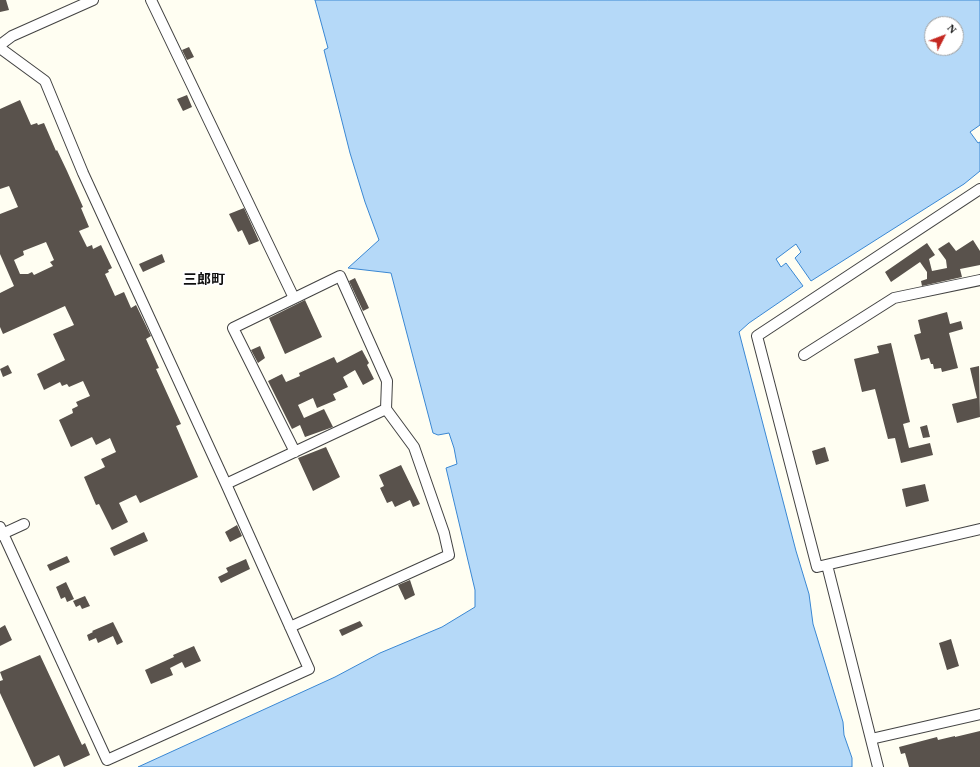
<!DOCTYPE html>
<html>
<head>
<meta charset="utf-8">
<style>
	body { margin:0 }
	#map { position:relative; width:980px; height:767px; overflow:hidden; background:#fffef2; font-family:"Times New Roman",serif }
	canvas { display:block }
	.north { position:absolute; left:924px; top:16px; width:40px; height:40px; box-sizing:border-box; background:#fff; border:1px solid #9f9f9f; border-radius:50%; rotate:48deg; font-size:11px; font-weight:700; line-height:16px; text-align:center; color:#101010 }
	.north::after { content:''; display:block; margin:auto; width:14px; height:18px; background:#c52922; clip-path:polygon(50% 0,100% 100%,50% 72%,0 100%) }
</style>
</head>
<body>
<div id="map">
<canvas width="980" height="767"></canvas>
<div class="north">N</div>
</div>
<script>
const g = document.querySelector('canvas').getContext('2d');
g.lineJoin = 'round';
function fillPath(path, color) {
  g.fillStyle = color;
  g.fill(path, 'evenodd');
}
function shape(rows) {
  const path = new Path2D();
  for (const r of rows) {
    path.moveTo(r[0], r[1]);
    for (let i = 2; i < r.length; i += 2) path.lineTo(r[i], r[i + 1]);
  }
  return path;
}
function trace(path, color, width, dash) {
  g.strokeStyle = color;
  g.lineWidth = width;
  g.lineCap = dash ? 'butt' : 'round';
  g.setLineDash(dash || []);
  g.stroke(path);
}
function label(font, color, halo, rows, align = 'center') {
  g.font = font + ' "Times New Roman","Noto Sans JP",serif';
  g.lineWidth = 4;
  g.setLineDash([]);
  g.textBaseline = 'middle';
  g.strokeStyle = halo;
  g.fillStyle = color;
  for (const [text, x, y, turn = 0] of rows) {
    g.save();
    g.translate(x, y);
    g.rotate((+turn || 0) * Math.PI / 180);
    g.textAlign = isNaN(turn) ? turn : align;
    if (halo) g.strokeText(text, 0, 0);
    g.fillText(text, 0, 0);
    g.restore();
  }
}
const water = shape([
	[315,0,980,0,980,125,970,132,978,143,980,142,980,171,964,184,811,281,795,258,801,252,796,244,776,259,781,267,786,263,803,286,749,323,739,332,796,551,809,594,813,624,843,722,844,735,852,758,852,767,138,767,335,677,380,653,442,627,475,607,475,590,446,468,457,464,454,448,449,433,438,435,433,433,391,273,348,268,379,240,365,202,350,153,324,50,328,48,315,0],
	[932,24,956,24,956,48,932,48,932,24]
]);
fillPath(water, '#b5d9f8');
trace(water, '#3a87d2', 1);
fillPath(shape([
	[0,0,6,0,9,10,0,12],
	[189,47,194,57,187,60,182,50],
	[187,95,192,107,183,111,177,99],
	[20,100,31,125,37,123,38,125,44,123,56,151,57,150,67,171,83,207,81,208,89,227,79,231,87,247,92,245,93,249,101,245,112,268,108,270,109,272,105,274,115,296,124,292,131,308,136,305,137,307,151,336,146,339,159,368,156,369,181,424,176,426,198,477,140,503,136,495,119,503,128,522,112,530,99,504,96,505,84,477,105,467,101,459,116,452,110,438,96,445,92,437,71,447,59,420,73,413,72,409,78,406,76,402,90,396,83,381,69,387,67,384,62,386,60,382,44,390,37,374,65,360,53,334,74,325,65,306,3,334,0,327,0,293,14,286,0,254,0,214,18,207,9,186,0,189,0,109],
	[46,242,54,260,50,262,53,266,34,275,32,272,28,274,20,274,14,260,24,255,23,251],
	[244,208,259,241,249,245,242,230,238,232,229,214],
	[973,240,980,251,980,265,960,269,962,277,922,286,921,281,927,279,927,272,920,262,891,282,885,272,927,243,935,255,929,259,932,271,947,268,946,260,938,249,949,242,956,251],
	[162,254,165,262,143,272,139,264],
	[355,278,369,308,363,311,349,281],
	[305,300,322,337,285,354,269,318],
	[947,312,950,324,961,321,963,329,949,333,958,368,942,372,941,368,934,369,933,364,931,364,929,358,921,360,914,335,921,333,918,320],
	[891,343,910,422,903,424,909,448,930,443,933,455,901,463,895,438,888,439,875,389,862,392,854,359,879,353,877,346],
	[260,346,265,358,258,363,251,350],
	[362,350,369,363,367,365,374,379,363,385,355,370,343,377,348,387,333,394,336,400,317,408,313,398,298,405,304,418,324,409,333,427,305,437,300,425,292,429,268,381,282,374,286,382,300,376,299,373,334,357,337,363],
	[8,365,12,373,3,377,0,369],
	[979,366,980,417,957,423,952,404,977,398,970,368],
	[927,425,930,437,923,438,920,427],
	[326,447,340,477,313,491,298,458],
	[825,447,829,461,816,465,812,451],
	[401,465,420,504,413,507,410,500,395,507,392,501,387,503,380,488,384,486,379,475],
	[925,484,929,501,906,507,902,489],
	[237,525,242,536,230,542,225,532],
	[144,532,148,541,114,556,110,548],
	[67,556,70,562,50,571,47,565],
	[246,559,250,569,221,583,218,577,228,572,226,568],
	[410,580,415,595,405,600,398,585],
	[66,582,74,599,67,602,65,597,61,599,56,587],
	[85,596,90,606,82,609,80,605,76,607,73,601],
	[360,621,363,626,342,636,339,630],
	[113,622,123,642,117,645,113,636,98,643,96,638,89,641,87,635,93,632,92,631],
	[5,625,12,640,0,646,0,628],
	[951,639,959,666,947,670,939,643],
	[194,646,201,661,185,668,182,662,170,668,173,675,151,684,145,670,174,657,173,655],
	[40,655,82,745,85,743,90,755,64,767,59,755,34,767,0,693,0,681,3,680,0,672],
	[980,731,980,767,909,767,905,753,901,754,899,747,937,737,938,740,955,736,955,737]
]), '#59524c');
const minor = shape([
	[151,0,294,298],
	[0,45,12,36,93,0],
	[0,48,45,81,83,173,226,484,309,669,107,760,0,527],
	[980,189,757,336,817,567,980,529],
	[804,355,894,298,980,280],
	[226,484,386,409],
	[0,535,24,524],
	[827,565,878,767],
	[290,627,449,555,444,533,414,447,386,409,387,381,340,276,233,328,295,452],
	[871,739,980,714]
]);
trace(minor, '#434343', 12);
trace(minor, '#fff', 10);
label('bold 14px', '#101010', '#fff', [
	["三郎町",204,280]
]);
</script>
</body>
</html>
